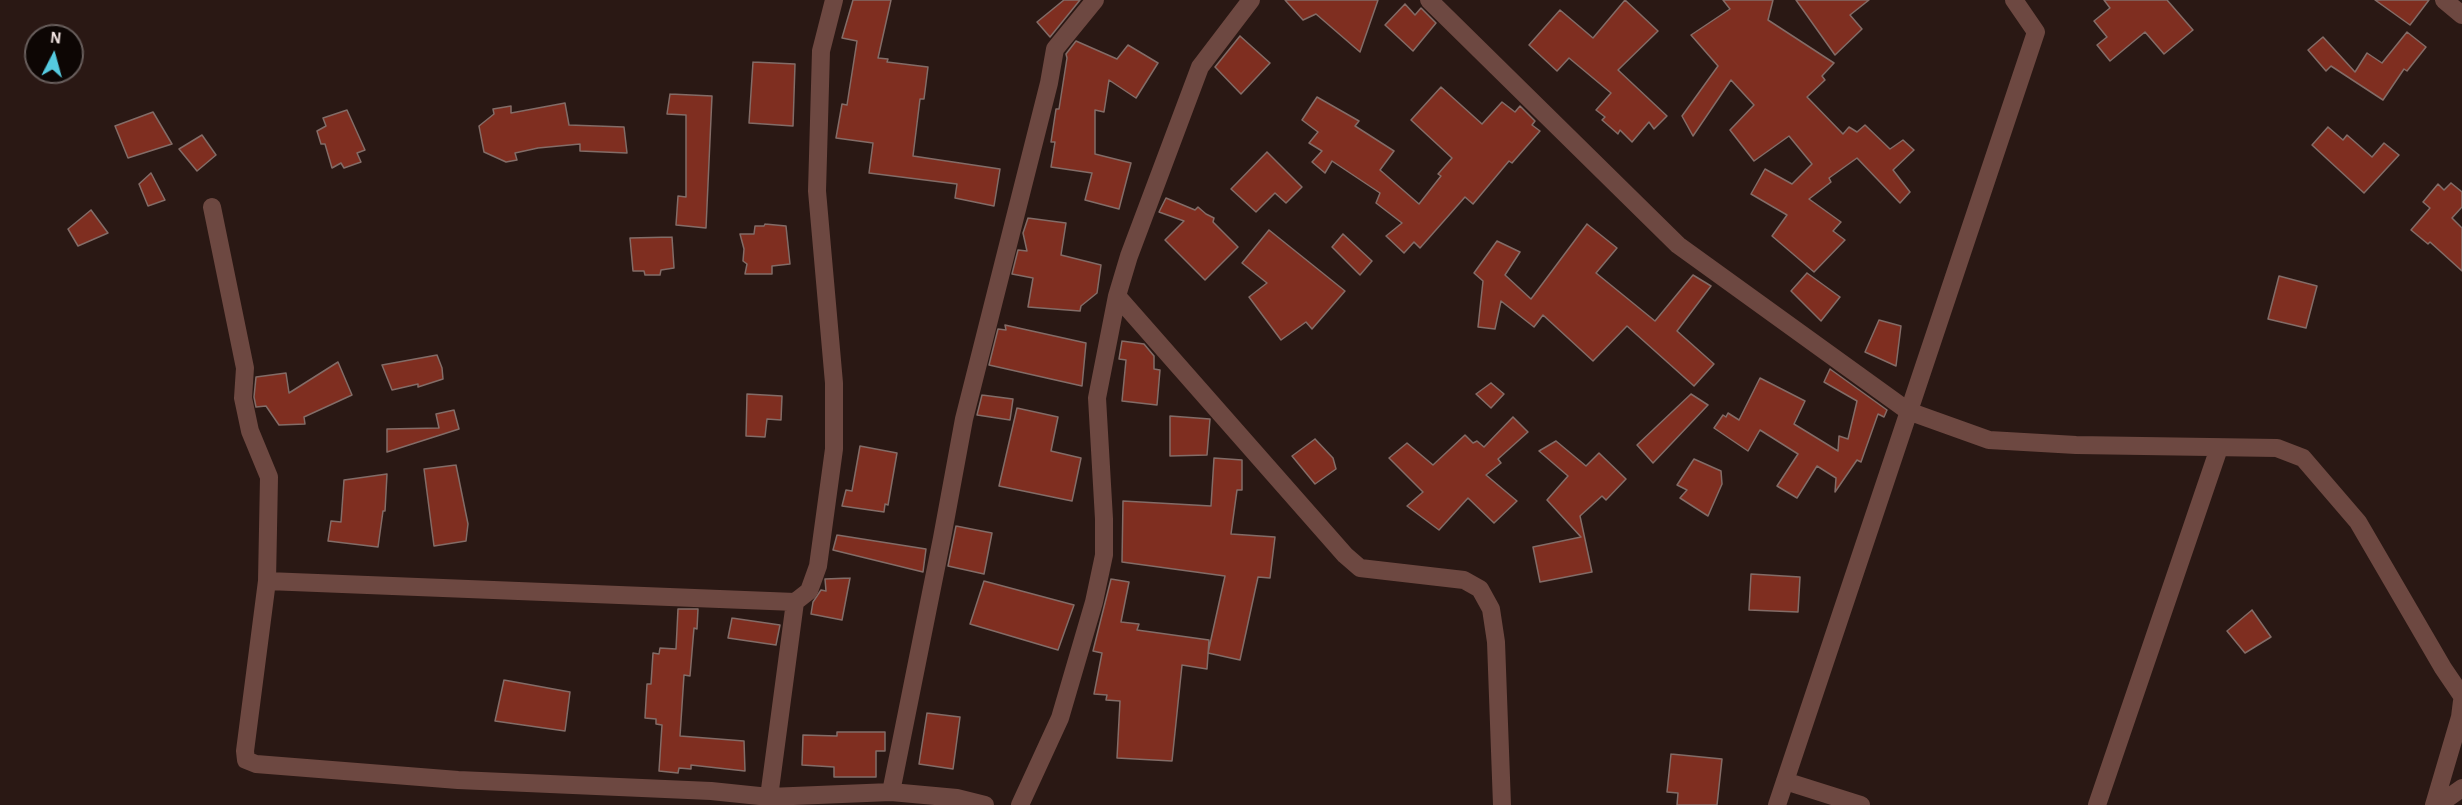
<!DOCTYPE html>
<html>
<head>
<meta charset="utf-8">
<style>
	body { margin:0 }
	#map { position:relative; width:2462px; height:805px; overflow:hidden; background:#2a1814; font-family:"Alegreya Sans",sans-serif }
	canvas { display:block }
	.north { position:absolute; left:24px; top:24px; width:60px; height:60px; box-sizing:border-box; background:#0d0604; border:2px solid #685e5c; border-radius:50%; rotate:6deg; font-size:16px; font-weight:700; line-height:24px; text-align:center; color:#f1e3e0 }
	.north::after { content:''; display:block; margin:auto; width:21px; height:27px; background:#55cae0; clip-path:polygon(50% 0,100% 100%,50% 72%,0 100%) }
</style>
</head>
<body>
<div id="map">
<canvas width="2462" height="805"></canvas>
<div class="north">N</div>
</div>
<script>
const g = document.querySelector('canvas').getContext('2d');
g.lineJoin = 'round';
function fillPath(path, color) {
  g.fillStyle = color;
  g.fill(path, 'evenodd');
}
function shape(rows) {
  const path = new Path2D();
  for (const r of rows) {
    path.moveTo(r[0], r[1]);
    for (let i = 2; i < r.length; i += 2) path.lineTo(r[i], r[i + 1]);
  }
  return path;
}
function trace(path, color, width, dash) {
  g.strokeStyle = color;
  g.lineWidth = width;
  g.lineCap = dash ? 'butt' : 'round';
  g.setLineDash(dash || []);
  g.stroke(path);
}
const building = shape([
	[853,0,891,0,878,58,888,59,887,62,928,67,924,99,920,99,913,156,1000,169,994,206,955,198,957,184,869,173,873,143,836,138,842,104,847,105,857,41,842,38,853,0],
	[1064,0,1080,0,1050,37,1037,22,1064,0],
	[1285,0,1378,0,1360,52,1316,14,1303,20,1285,0],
	[1625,0,1658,31,1618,70,1667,116,1654,129,1649,122,1632,142,1620,130,1618,134,1602,120,1605,117,1596,110,1611,93,1569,58,1557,71,1529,45,1560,10,1593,38,1625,0],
	[1723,0,1773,0,1768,20,1834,63,1822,76,1825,80,1807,97,1843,134,1849,127,1857,132,1865,125,1890,149,1903,140,1914,150,1893,170,1910,192,1900,203,1857,158,1829,178,1831,182,1809,199,1841,222,1833,231,1845,240,1814,272,1772,236,1787,215,1751,194,1765,169,1792,184,1812,164,1789,136,1754,161,1730,130,1754,105,1731,80,1693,136,1682,116,1718,66,1691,35,1730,9,1723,0],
	[1796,0,1869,0,1850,15,1862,29,1835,55,1796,0],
	[2104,0,2167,0,2193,30,2164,54,2145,32,2110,61,2097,45,2107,37,2094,21,2110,8,2104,0],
	[2375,0,2429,0,2410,25,2375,0],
	[1405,4,1415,15,1421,8,1436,23,1413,51,1385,25,1405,4],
	[2407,32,2426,47,2407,71,2404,69,2383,100,2331,66,2326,71,2308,50,2323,37,2355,72,2367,53,2382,63,2407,32],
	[1240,36,1270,63,1241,94,1215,67,1240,36],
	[1076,41,1117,59,1128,45,1158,63,1136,98,1109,80,1104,112,1095,110,1095,154,1131,163,1119,209,1085,200,1092,173,1051,167,1055,142,1051,142,1056,109,1059,109,1067,58,1066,54,1076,41],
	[753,62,795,64,793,126,749,123,753,62],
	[1441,87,1482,124,1502,102,1515,112,1520,106,1535,121,1532,125,1540,131,1512,163,1509,161,1473,204,1465,197,1420,248,1414,242,1404,253,1386,236,1402,223,1376,203,1380,193,1332,161,1325,173,1312,162,1322,151,1309,143,1318,132,1302,120,1317,97,1359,121,1355,126,1394,151,1380,170,1419,204,1441,176,1438,174,1452,158,1411,120,1441,87],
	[670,94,712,96,706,228,676,225,678,196,686,197,686,115,667,114,670,94],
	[565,103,569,125,624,127,627,153,580,151,580,144,538,148,515,153,517,160,506,162,484,152,479,126,494,114,493,109,511,106,511,113,565,103],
	[347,110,365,150,357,153,361,162,344,168,341,163,332,168,325,144,321,144,317,131,326,126,323,118,347,110],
	[153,112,172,144,128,158,115,126,153,112],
	[2328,127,2343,140,2347,135,2372,157,2384,143,2399,155,2364,193,2312,145,2328,127],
	[202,135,216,155,197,171,179,149,202,135],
	[1267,152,1302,187,1286,203,1275,193,1256,212,1231,189,1267,152],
	[151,173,165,200,148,206,139,184,151,173],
	[2451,183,2462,192,2462,207,2452,218,2462,228,2462,271,2430,242,2428,244,2411,230,2430,208,2423,202,2438,184,2444,190,2451,183],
	[1166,198,1195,210,1198,207,1206,214,1214,218,1213,222,1238,247,1205,280,1165,240,1184,221,1159,212,1166,198],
	[91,210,108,233,78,246,68,229,91,210],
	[1028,218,1066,223,1061,255,1101,265,1097,293,1081,306,1080,311,1028,307,1033,278,1012,274,1018,250,1027,251,1023,233,1028,218],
	[765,224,786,226,790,264,772,266,772,274,745,274,747,264,743,261,744,249,740,234,754,234,755,226,764,226,765,224],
	[1587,224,1617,248,1596,273,1655,321,1693,275,1711,286,1677,331,1714,364,1694,386,1627,326,1593,361,1543,315,1534,327,1501,301,1495,329,1478,327,1483,281,1474,273,1497,241,1520,252,1505,275,1531,299,1587,224],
	[1269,230,1345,291,1312,329,1306,322,1281,340,1249,297,1267,283,1242,263,1269,230],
	[1343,234,1372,261,1360,275,1332,247,1343,234],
	[672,237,674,268,661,270,660,275,645,275,644,271,633,271,630,238,672,237],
	[1807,273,1840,297,1821,321,1791,291,1807,273],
	[2279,276,2317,286,2306,328,2268,319,2279,276],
	[1879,320,1901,326,1896,366,1865,352,1879,320],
	[1005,325,1086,343,1082,386,989,365,998,329,1006,330,1005,325],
	[1122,341,1144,344,1154,356,1154,369,1160,370,1157,405,1122,401,1126,360,1119,359,1122,341],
	[437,355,442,368,443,379,418,387,418,384,392,390,382,365,437,355],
	[338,362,352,395,304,417,305,424,279,425,266,406,256,407,254,397,256,377,286,373,289,393,338,362],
	[1830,369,1887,410,1884,417,1878,414,1861,462,1857,460,1835,492,1836,478,1817,466,1797,498,1777,486,1798,454,1760,430,1748,451,1714,428,1723,415,1726,417,1728,413,1739,420,1760,378,1805,401,1794,424,1838,451,1839,436,1848,439,1857,401,1824,382,1830,369],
	[1491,383,1504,394,1491,408,1476,394,1491,383],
	[747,394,782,396,781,420,767,419,765,437,746,436,747,394],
	[1691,394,1708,405,1653,463,1637,445,1691,394],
	[982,395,1013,399,1010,420,977,415,982,395],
	[1017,408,1058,417,1051,451,1081,458,1072,501,999,486,1017,408],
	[454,410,459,429,387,452,387,429,439,428,436,414,454,410],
	[1170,416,1210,419,1207,455,1170,456,1170,416],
	[1513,417,1528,432,1498,459,1501,463,1486,475,1517,501,1494,523,1468,498,1439,530,1407,506,1423,492,1389,458,1407,443,1433,465,1465,435,1473,443,1477,441,1484,447,1513,417],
	[1315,439,1333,458,1336,469,1315,484,1292,456,1315,439],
	[1556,441,1586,466,1599,453,1626,479,1606,500,1602,496,1580,516,1592,572,1540,582,1533,547,1581,537,1547,500,1568,476,1539,451,1556,441],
	[860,446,897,453,888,505,885,504,884,512,842,506,846,490,852,491,860,446],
	[1214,458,1242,460,1242,490,1237,490,1231,534,1275,537,1270,578,1258,577,1240,660,1208,653,1225,576,1122,562,1123,501,1211,506,1214,458],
	[1694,459,1721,471,1722,484,1708,516,1680,498,1687,490,1677,485,1694,459],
	[456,465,468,524,466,541,434,546,424,469,456,465],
	[387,474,385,511,383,511,378,547,328,541,331,521,341,522,344,480,387,474],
	[956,526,992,533,984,574,948,566,956,526],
	[837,535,926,549,923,572,833,550,837,535],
	[1751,574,1800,577,1798,612,1749,610,1751,574],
	[850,578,842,620,811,614,813,602,821,590,826,591,825,579,850,578],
	[1111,579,1129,582,1121,622,1139,624,1137,630,1209,640,1207,669,1182,665,1172,761,1117,758,1120,701,1106,700,1107,695,1094,694,1102,653,1093,651,1111,579],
	[984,581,1074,605,1058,650,970,624,984,581],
	[678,609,698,609,697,629,694,628,690,676,684,675,680,736,744,741,745,771,691,765,691,769,679,768,678,773,659,771,662,725,656,724,656,719,645,718,647,684,651,684,653,653,659,654,660,648,676,649,678,609],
	[2252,610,2271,637,2245,653,2227,631,2252,610],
	[732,618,780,625,776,645,728,638,732,618],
	[504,680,570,692,565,731,495,721,504,680],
	[927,713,960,717,953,769,919,764,927,713],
	[837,732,885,732,885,751,876,751,876,777,834,777,834,767,802,765,803,735,837,736,837,732],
	[1671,754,1722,759,1717,805,1677,805,1678,793,1667,792,1671,754]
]);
fillPath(building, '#7f2e20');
trace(building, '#836c67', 1.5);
trace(shape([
	[1429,0,1678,245,1908,411,1989,440,2076,445,2277,448,2303,458,2358,522,2443,668,2462,696],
	[2444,0,2462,15],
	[212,207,245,368,243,398,250,431,269,477,267,581,245,751,246,760,256,764,458,780,711,791,769,797,891,792,957,798,985,805],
	[1117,296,1345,555,1360,568,1464,580,1480,589,1491,609,1496,642,1502,805],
	[267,581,795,602,809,591,818,566,834,449,834,383,817,191,821,51,834,0],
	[1785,781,1861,805],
	[891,792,942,538,964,419,1049,83,1055,49,1095,0],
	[769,797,795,602],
	[1020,805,1060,718,1094,602,1104,555,1104,519,1097,398,1117,296,1129,256,1200,67,1251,0],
	[1777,805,2036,32,2014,0],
	[2097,805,2219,448],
	[2434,805,2460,717,2462,701],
	[2438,805,2462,788]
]), '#6d4841', 18);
</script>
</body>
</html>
